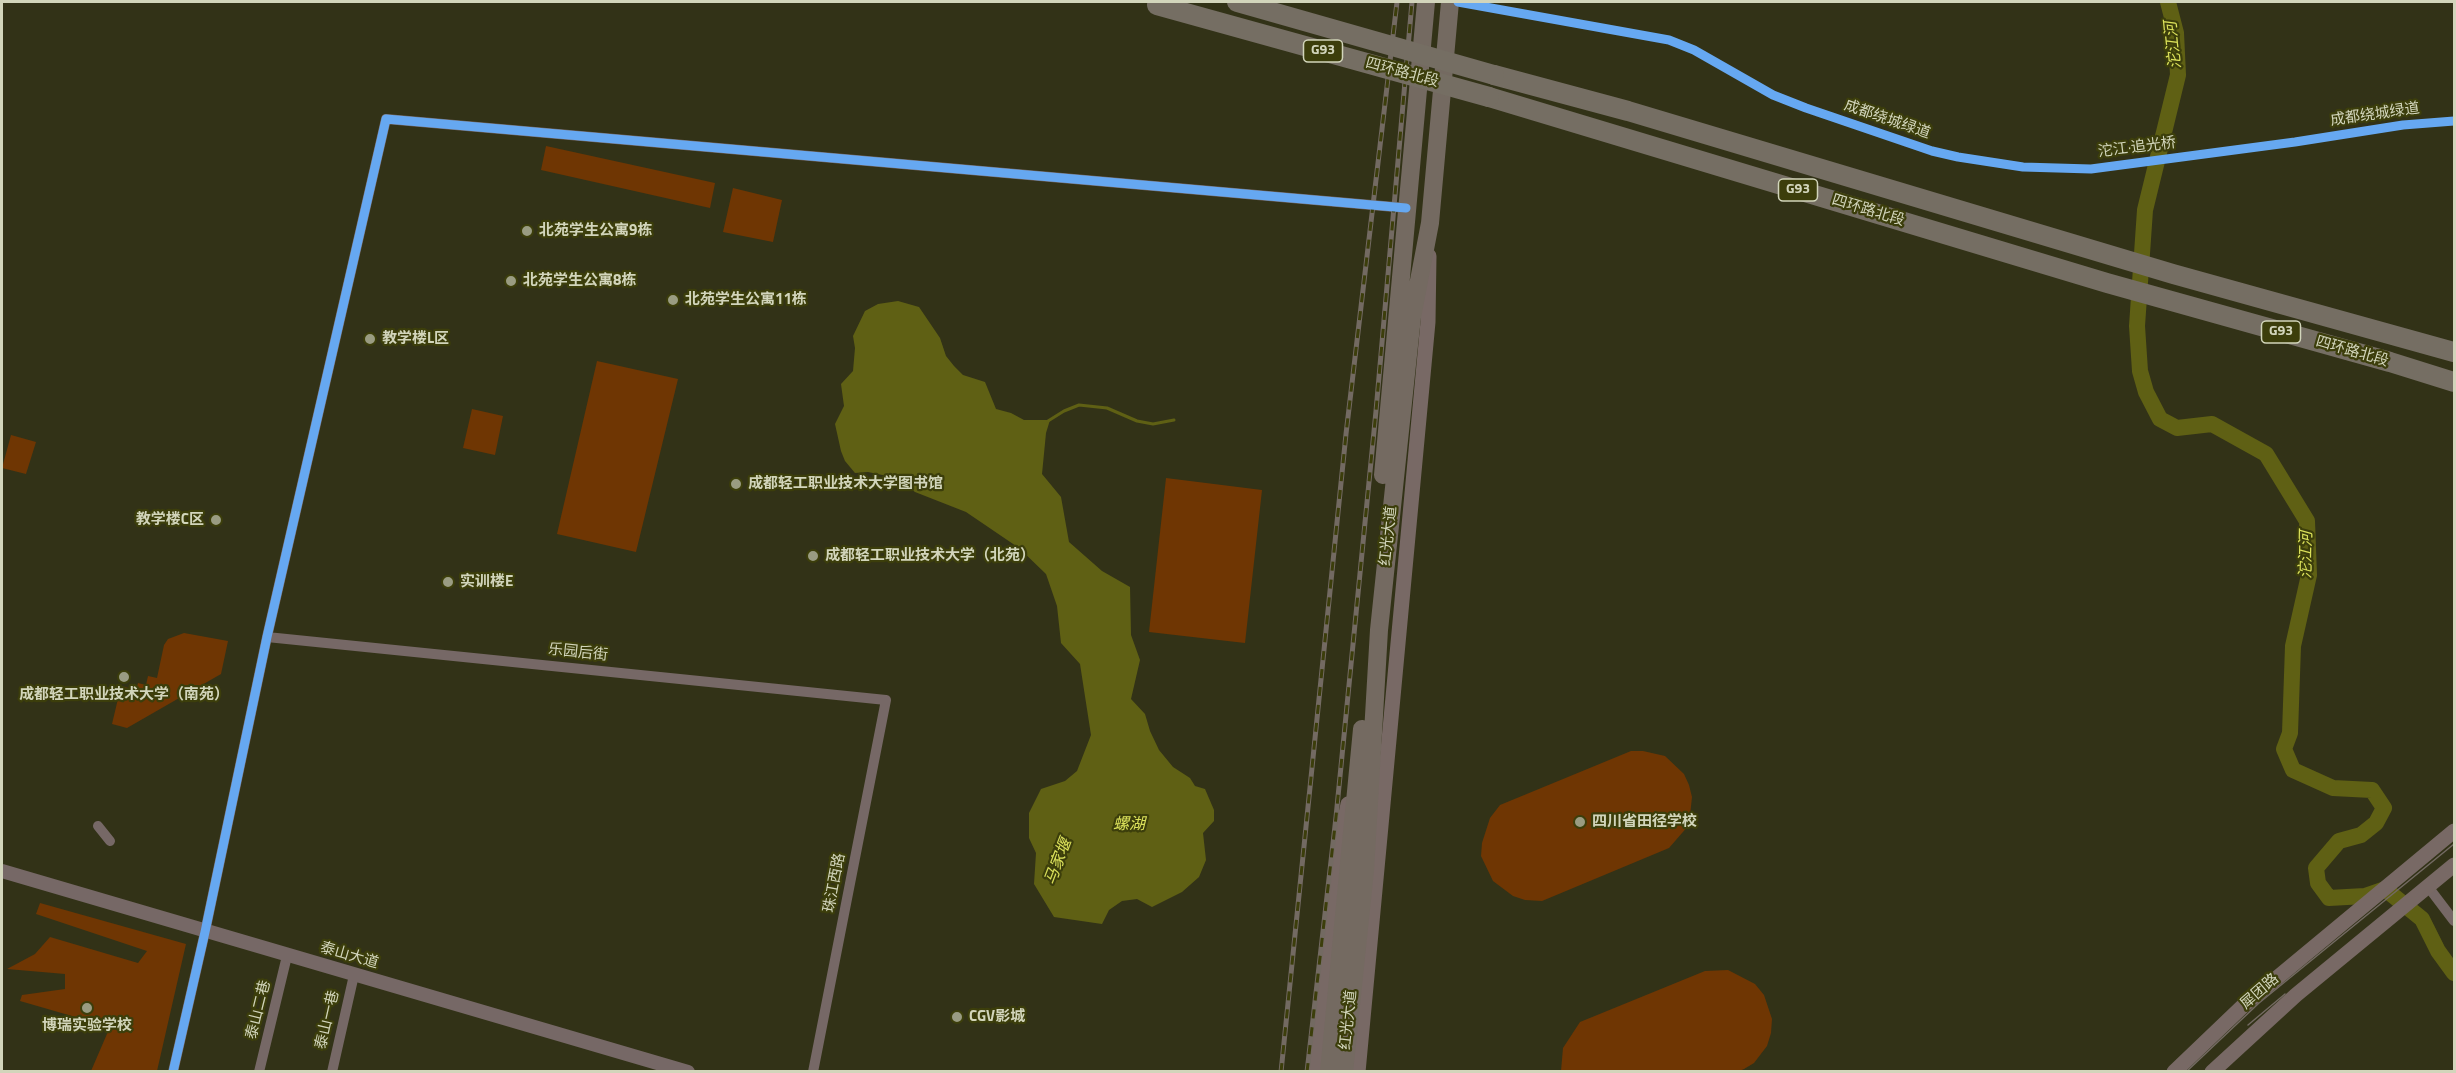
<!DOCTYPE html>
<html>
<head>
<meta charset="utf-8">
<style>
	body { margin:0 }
	#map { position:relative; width:2456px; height:1073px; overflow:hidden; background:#323217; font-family:"Titillium Web",sans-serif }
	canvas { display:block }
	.frame { position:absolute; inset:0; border:3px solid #d2d5bb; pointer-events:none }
</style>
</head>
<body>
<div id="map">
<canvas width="2456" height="1073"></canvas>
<div class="frame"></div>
</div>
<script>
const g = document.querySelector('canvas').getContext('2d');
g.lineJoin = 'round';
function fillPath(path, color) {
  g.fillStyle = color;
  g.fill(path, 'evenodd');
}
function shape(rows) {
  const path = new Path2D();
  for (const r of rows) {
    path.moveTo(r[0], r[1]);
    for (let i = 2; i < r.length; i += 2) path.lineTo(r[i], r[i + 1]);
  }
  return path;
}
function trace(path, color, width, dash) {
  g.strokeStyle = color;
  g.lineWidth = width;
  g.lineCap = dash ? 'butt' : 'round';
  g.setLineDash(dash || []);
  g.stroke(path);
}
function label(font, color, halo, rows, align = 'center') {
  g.font = font + ' "Titillium Web","Noto Sans SC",sans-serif';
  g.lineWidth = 4.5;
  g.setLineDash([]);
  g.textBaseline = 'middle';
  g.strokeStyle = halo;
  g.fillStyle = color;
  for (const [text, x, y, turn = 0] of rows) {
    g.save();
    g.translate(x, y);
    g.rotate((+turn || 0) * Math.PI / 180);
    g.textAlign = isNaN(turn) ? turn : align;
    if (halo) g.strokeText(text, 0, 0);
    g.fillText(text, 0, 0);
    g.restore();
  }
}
fillPath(shape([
	[546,146,715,183,710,208,541,170],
	[733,188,782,200,773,242,723,232],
	[597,361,678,379,636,552,557,534],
	[472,409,503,416,495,455,463,448],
	[11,435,36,442,26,474,2,468],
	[1166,478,1262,490,1245,643,1149,632],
	[184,633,228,641,221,674,127,728,112,724,121,686,136,690,138,683,146,685,148,676,157,678,164,645,168,639],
	[1631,751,1643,751,1665,756,1684,774,1689,785,1692,797,1689,825,1669,848,1542,901,1525,900,1513,896,1493,881,1481,856,1482,843,1490,818,1500,805],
	[40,903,186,944,157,1071,91,1071,110,1027,20,1001,22,995,65,989,65,974,7,969,35,954,50,937,138,963,147,951,36,914],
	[1728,970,1755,984,1764,995,1772,1019,1771,1033,1767,1046,1754,1063,1744,1069,1737,1072,1561,1071,1563,1048,1580,1022,1705,971]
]), '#6f3603');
fillPath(shape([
	[898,301,919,307,940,338,946,356,954,366,963,375,985,382,996,409,1011,413,1024,420,1050,420,1046,433,1042,474,1061,497,1069,542,1102,571,1130,587,1131,635,1140,660,1131,699,1145,714,1150,731,1159,750,1173,767,1190,778,1195,786,1205,789,1214,810,1214,821,1203,833,1206,860,1199,877,1182,892,1152,907,1137,899,1122,901,1109,910,1102,924,1054,917,1034,884,1036,853,1029,838,1029,813,1041,789,1065,781,1077,771,1091,735,1080,664,1061,643,1057,606,1046,574,1019,548,966,512,915,492,897,478,868,472,855,473,845,461,841,451,835,424,844,406,841,384,853,371,855,348,853,336,865,311,878,304]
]), '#5f6014');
trace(shape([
	[1048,421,1064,411,1079,405,1107,408,1137,421,1153,424,1174,420]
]), '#5f6014', 3);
trace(shape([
	[2168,2,2176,33,2178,75,2145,210,2137,326,2140,371,2146,392,2160,419,2177,428,2212,424,2266,454,2307,521,2309,575,2293,646,2290,733,2284,749,2293,770,2333,788,2372,790,2384,808,2376,823,2361,835,2339,841,2316,868,2318,883,2329,898,2365,896,2385,889,2422,919,2438,951,2454,973]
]), '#5f6014', 16);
trace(shape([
	[267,637,886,700,813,1072],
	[98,826,110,841],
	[2429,888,2454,921],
	[173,1072,205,932,267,637,386,119,1406,208],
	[259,1072,287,956],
	[332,1072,354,975]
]), '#766866', 10);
trace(shape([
	[2,871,688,1072]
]), '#766866', 14);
trace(shape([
	[1316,1072,1340,843,1348,804],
	[1358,1072,1428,322,1429,256],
	[2174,1072,2243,1006,2454,831],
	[2212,1072,2296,995,2454,865]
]), '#786965', 15);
trace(shape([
	[1383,475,1426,2],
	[1329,1072,1362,729],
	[1344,1072,1365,870,1379,630,1412,317,1430,223,1450,2]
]), '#746a61', 18);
trace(shape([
	[1494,75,1628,111,2173,274,2454,352],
	[1489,97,2107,283,2390,362,2454,382]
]), '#756e63', 20);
trace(shape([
	[2248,1025,2285,994],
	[2186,1072,2259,1003,2454,844]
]), '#736a62', 1.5);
const rail = shape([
	[1281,1072,1346,434,1397,2],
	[1307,1072,1336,817,1376,411,1412,2]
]);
trace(rail, '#736a62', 5);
trace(rail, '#3c3e0b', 3, [9]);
trace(shape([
	[1237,2,1494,75],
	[1157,5,1489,97]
]), '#756e63', 20);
trace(shape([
	[1458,2,1669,40,1694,50,1773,95,1806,108,1932,151,1958,157,2023,167,2091,169,2295,142,2403,125,2454,121],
	[173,1072,205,932,267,637,386,119,1406,208]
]), '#66a8f1', 9);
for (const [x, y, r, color] of [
	[527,231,6,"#9a9c82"],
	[511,281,6,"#9a9c82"],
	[673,300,6,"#9a9c82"],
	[370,339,6,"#9a9c82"],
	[736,484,6,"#9a9c82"],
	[216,520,6,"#9a9c82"],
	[813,556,6,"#9a9c82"],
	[448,582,6,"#9a9c82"],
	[124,677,6,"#9a9c82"],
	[1580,822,6,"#9a9c82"],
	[87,1008,6,"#9a9c82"],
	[957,1017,6,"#9a9c82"]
]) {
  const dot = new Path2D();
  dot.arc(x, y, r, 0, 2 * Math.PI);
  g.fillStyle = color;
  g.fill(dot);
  trace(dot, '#3c3e0b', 2);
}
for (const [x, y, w] of [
	[1323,51,39],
	[1798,190,39],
	[2281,332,39]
]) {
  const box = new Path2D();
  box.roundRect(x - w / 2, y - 11, w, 22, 4.5);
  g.fillStyle = '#3c3e0b';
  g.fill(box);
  trace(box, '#d2d5bb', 1.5);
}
label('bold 14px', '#d2d5bb', null, [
	["G93",1323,51],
	["G93",1798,190],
	["G93",2281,332]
]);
label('15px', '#d2d5bb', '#3c3e0b', [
	["四环路北段",1402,73,15],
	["成都绕城绿道",2375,115,-8],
	["成都绕城绿道",1887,120,19],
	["沱江·追光桥",2137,148,-7],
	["四环路北段",1868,211,17],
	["四环路北段",2352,352,16],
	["红光大道",1389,536,-84],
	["乐园后街",578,653,6],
	["珠江西路",835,883,-79],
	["泰山大道",349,956,16],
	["犀团路",2260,992,-41],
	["泰山二巷",259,1010,-76],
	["泰山一巷",328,1020,-77],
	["红光大道",1349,1020,-84]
]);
label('bold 15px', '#d2d5bb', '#3c3e0b', [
	["北苑学生公寓9栋",539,231],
	["北苑学生公寓8栋",523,281],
	["北苑学生公寓11栋",685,300],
	["教学楼L区",382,339],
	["成都轻工职业技术大学图书馆",748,484],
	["教学楼C区",204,520,"right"],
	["成都轻工职业技术大学（北苑）",825,556],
	["实训楼E",460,582],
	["成都轻工职业技术大学（南苑）",124,695,"center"],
	["四川省田径学校",1592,822],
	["CGV影城",969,1017],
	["博瑞实验学校",87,1026,"center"]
], 'left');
label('italic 16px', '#dce25b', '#3c3e0b', [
	["沱江河",2174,45,-96],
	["沱江河",2307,555,-89],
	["螺湖",1129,825],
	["马家堰",1059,862,-69]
]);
</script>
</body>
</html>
